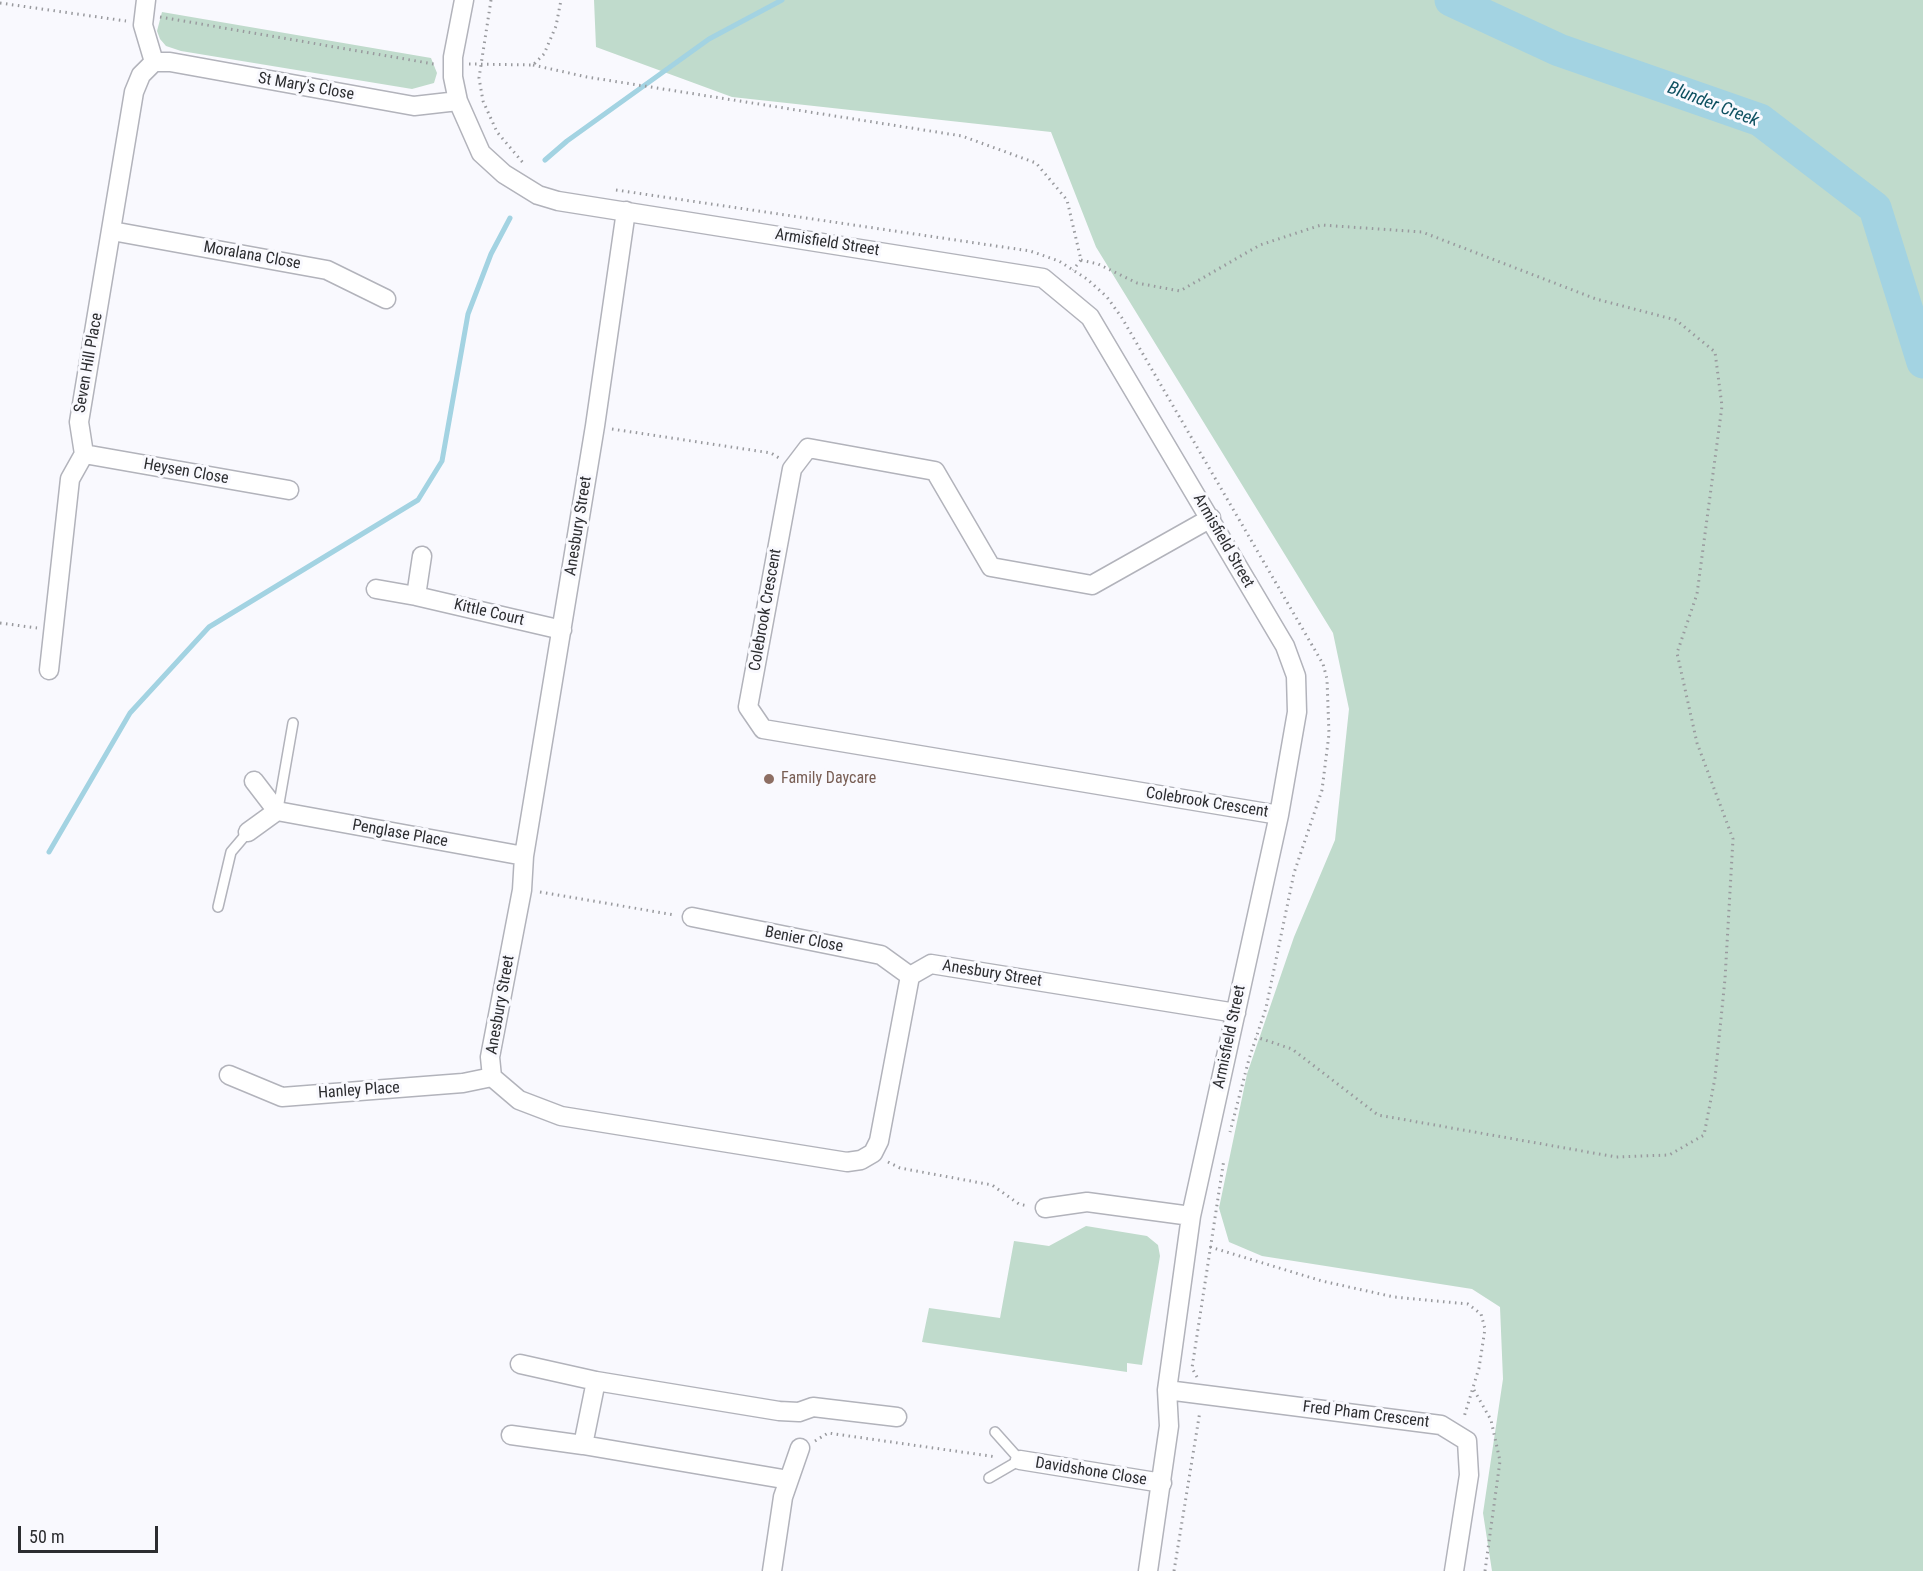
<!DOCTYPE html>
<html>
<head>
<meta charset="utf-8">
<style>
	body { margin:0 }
	#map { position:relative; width:1923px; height:1571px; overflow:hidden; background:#f9f9fe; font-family:"Roboto Condensed",sans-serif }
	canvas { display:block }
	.scale { position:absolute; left:18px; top:1526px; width:140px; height:27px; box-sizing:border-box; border:3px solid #2c2d30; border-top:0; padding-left:8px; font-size:18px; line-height:21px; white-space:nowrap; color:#2c2d30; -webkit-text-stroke:4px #f9f9fe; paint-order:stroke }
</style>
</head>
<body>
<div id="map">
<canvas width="1923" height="1571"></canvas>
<div class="scale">50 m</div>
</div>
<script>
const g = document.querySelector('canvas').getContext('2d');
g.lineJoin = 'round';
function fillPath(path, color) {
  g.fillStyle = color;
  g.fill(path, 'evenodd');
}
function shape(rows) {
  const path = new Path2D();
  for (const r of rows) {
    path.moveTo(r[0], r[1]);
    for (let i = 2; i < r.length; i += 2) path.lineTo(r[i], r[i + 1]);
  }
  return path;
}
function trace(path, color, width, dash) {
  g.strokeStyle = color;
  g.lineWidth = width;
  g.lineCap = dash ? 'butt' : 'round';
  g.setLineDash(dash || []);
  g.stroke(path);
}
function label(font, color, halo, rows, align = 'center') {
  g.font = font + ' "Roboto Condensed",sans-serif';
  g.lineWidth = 6;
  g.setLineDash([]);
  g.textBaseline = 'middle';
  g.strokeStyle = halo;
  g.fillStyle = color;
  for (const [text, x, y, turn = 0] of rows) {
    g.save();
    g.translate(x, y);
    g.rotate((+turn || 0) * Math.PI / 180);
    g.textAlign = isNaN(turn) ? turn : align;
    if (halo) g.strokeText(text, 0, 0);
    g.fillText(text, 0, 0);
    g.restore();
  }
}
fillPath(shape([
	[594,0,1923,0,1923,1571,1492,1571,1483,1513,1503,1379,1500,1307,1472,1289,1262,1256,1229,1242,1219,1208,1247,1074,1294,937,1335,840,1349,709,1333,633,1096,247,1051,132,732,97,596,47],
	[162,12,431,58,437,73,434,83,412,89,181,51,166,46,160,39,157,31],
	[1086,1226,1147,1236,1158,1245,1160,1256,1142,1365,1127,1363,1127,1372,922,1342,929,1308,1000,1318,1014,1241,1049,1246]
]), '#c0dbcc');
trace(shape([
	[545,160,567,141,709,39,782,0],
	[49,852,130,713,209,627,418,500,442,461,468,314,491,254,510,218]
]), '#a3d3e2', 5);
trace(shape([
	[1451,0,1559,50,1760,120,1875,208,1923,362]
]), '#a3d3e2', 33);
const service = shape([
	[278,809,293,723],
	[218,907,231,852,248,832],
	[989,1478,1020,1460,995,1432]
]);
const minor = shape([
	[146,0,143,25,154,62],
	[464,0,453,57,453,77,458,101,481,153,504,174,538,195,558,201,1043,278,1090,317,1285,646,1296,676,1297,712,1279,815,1191,1216,1167,1390,1169,1426,1148,1571],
	[154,62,170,62,414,106,458,101],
	[626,211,595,426,524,856,522,890,490,1057,492,1077,519,1100,561,1116,847,1162,861,1160,873,1153,879,1141,910,976,931,964,1236,1013],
	[112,231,327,270,386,299],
	[84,454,289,490],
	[1211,518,1092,585,991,567,935,471,808,448,792,469,748,707,763,729,1279,815],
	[422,556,416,596,562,630],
	[376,589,416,596],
	[49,670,70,479,84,454,79,422,134,92,141,75,154,62],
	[254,781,277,811,524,856],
	[248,832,277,811],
	[692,917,881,955,910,976],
	[229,1075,282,1097,463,1083,492,1077],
	[1045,1208,1087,1202,1191,1216],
	[596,1381,779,1411,799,1412,813,1407,897,1417],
	[1167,1390,1441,1425,1467,1441,1469,1475,1454,1571],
	[511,1435,583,1445,596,1381,520,1364],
	[583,1445,789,1480],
	[1020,1460,1162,1483],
	[772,1571,783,1497,800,1448]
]);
trace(service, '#b2b3bb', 12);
trace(minor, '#b2b3bb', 21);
trace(shape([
	[491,0,479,78,483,101,497,132,524,164],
	[0,3,126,21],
	[160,17,434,64],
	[469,64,533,65,544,54,556,26,561,0],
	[533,65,587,77,962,136,1036,163,1067,200,1081,260,1073,270],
	[616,190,1030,251,1059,261,1087,279,1107,297,1122,318,1323,664,1327,679,1329,734,1322,790,1294,873,1266,1008,1249,1059,1230,1132],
	[1081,260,1098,264,1137,283,1180,291,1260,245,1321,225,1422,232,1596,299,1676,320,1715,352,1722,406,1697,594,1677,653,1697,743,1733,839,1725,979,1715,1078,1704,1135,1669,1155,1616,1157,1378,1115,1292,1049,1256,1037],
	[612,429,771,453,779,458],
	[0,623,37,628],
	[540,892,675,915],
	[888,1162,900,1168,992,1185,1019,1204,1028,1206],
	[1210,1247,1322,1281,1394,1297,1468,1304,1481,1314,1485,1329,1479,1368,1464,1417],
	[1197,1377,1192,1368,1224,1159],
	[1474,1390,1491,1420,1500,1461,1485,1571],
	[815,1441,828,1433,997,1457],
	[1174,1571,1200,1411]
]), '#999a9e', 3, [1.5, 4.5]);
trace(service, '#fff', 9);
trace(minor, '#fff', 18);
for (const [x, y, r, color] of [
	[769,779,6,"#8d6e63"]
]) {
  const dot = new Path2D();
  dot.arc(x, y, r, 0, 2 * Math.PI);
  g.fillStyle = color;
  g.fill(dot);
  trace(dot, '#f9f9fe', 2);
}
label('16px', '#2c2d30', '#f9f9fe', [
	["St Mary's Close",306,87,10],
	["Armisfield Street",827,243,9],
	["Moralana Close",252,256,10],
	["Seven Hill Place",89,363,-80],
	["Heysen Close",186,472,10],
	["Anesbury Street",579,526,-81],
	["Armisfield Street",1223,541,60],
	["Colebrook Crescent",766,610,-80],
	["Kittle Court",489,613,13],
	["Colebrook Crescent",1207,803,9],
	["Penglase Place",400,834,10],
	["Benier Close",804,940,11],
	["Anesbury Street",992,974,9],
	["Anesbury Street",501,1005,-80],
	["Armisfield Street",1230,1037,-78],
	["Hanley Place",359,1091,-4],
	["Fred Pham Crescent",1366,1415,7],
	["Davidshone Close",1091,1472,9]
]);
label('16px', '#785e54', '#f9f9fe', [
	["Family Daycare",781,779]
], 'left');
label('italic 18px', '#0e5060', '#f9f9fe', [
	["Blunder Creek",1713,105,21]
]);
</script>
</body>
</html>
